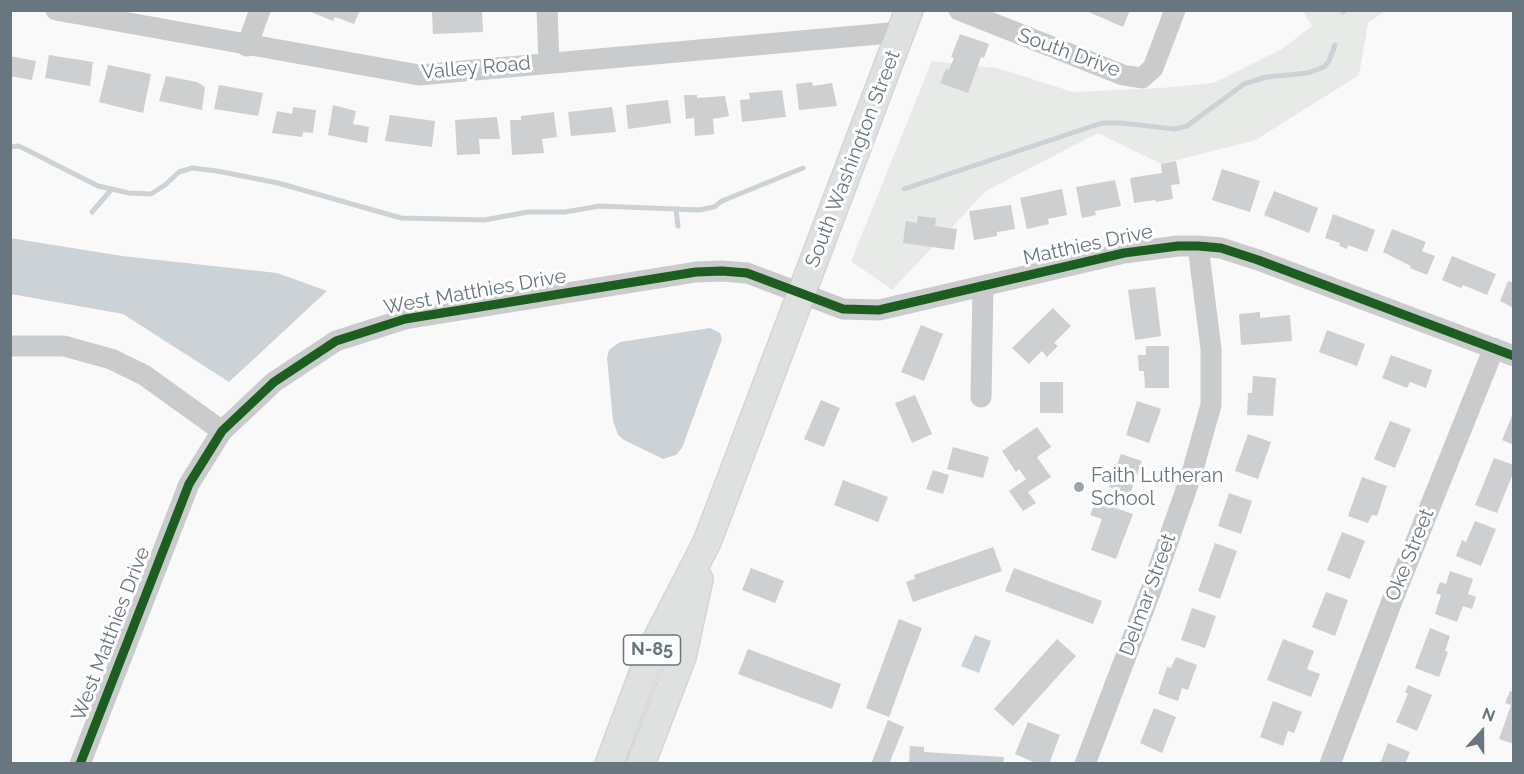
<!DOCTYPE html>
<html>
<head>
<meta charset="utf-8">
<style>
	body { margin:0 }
	#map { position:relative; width:1524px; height:774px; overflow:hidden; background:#f9f9f9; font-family:Raleway,sans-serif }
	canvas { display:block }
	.frame { position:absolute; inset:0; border:12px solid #67767f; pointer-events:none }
	.north { position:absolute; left:1452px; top:702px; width:60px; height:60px; -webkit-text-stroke:4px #fff; paint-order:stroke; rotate:21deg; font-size:16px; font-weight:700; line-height:24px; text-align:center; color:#67767f }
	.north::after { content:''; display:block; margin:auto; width:21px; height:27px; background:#67767f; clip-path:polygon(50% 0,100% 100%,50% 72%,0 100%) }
</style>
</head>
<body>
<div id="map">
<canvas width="1524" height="774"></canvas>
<div class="frame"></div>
<div class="north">N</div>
</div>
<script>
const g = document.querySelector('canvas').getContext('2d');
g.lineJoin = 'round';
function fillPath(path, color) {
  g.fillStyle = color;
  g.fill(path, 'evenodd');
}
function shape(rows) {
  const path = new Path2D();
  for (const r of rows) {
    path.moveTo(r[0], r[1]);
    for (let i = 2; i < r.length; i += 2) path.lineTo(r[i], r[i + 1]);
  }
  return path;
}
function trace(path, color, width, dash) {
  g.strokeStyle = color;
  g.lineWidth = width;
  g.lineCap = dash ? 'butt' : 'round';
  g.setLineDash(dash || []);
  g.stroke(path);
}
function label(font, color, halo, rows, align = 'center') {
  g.font = font + ' Raleway,sans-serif';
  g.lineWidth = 6;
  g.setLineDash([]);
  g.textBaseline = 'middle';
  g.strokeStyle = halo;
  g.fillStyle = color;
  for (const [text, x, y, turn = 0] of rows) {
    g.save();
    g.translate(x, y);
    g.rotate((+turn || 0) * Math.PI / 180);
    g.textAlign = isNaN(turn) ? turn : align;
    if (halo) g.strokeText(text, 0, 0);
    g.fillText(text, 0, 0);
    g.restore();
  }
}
fillPath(shape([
	[1303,11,1385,11,1368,23,1359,75,1256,140,1161,164,1098,133,986,191,892,290,851,261,932,61,997,68,1073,92,1161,88,1213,83,1282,49,1312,26]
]), '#e8eae7');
fillPath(shape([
	[10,238,122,256,277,273,327,291,229,382,123,314,11,294],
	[710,328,720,333,722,339,682,448,676,455,663,459,624,440,618,435,613,421,607,358,609,350,620,342],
	[975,635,991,641,979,673,961,666]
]), '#ccd2d5');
trace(shape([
	[1343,12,1344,10],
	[10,147,18,146,25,149,98,186,129,193,151,194,165,185,179,172,192,168,217,171,278,183,401,218,484,220,528,212,565,212,600,206,699,210,714,207,722,201,803,168],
	[904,189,1102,123,1121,123,1175,129,1187,126,1244,84,1266,77,1308,73,1324,67,1329,61,1335,45],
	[676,209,678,226],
	[92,212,112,189]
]), '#ccd2d5', 5);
fillPath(shape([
	[312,10,360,10,354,24,335,17,333,21,311,12],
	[432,10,482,10,483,32,433,34],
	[1084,10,1130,10,1123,27],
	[960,34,989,44,984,58,981,57,968,93,940,83,946,69,949,70,954,58,951,57],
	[49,55,93,62,90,86,45,78],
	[10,56,36,61,32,80,10,76],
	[108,65,151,74,143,113,99,102],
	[166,76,197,82,205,87,202,110,159,101],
	[812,82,813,86,832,83,837,106,799,110,796,84],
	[219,85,263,93,258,116,214,109],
	[782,90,786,117,742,122,740,100,750,99,749,93],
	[684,95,697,95,697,98,725,96,729,116,713,119,714,134,695,136,694,118,686,119],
	[668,100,671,123,628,129,626,105],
	[333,105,356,111,353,124,369,127,367,143,328,135],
	[293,107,316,110,313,133,303,132,302,137,272,133,277,111,292,114],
	[612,107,616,132,571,136,568,112],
	[554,112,557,137,542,139,544,153,512,155,510,120,521,120,521,116],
	[390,115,435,121,432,147,385,141],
	[497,117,500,139,479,139,480,154,457,155,455,120],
	[1176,161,1180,184,1171,185,1173,199,1156,202,1155,200,1134,203,1130,178,1162,173,1161,164],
	[1222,169,1260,181,1250,212,1212,200],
	[1115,180,1121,206,1095,211,1096,215,1082,218,1076,187],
	[1062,189,1067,215,1048,219,1049,224,1027,229,1020,198],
	[1274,191,1318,208,1309,233,1264,215],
	[1011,205,1015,229,997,232,997,236,974,240,969,211],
	[1333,214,1375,230,1367,252,1348,245,1347,249,1339,246,1340,243,1325,238],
	[918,216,936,218,935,226,957,229,954,250,903,243,906,221,917,223],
	[1392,229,1426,242,1422,251,1435,256,1427,275,1410,268,1411,266,1383,252],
	[1452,256,1496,274,1487,295,1463,285,1461,288,1442,280],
	[1508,281,1514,283,1514,308,1500,301],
	[1155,287,1161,336,1135,340,1128,290],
	[1053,308,1071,326,1054,343,1058,346,1047,357,1042,351,1029,364,1012,348],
	[1260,312,1260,318,1290,315,1292,341,1241,345,1239,314],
	[921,325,943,334,924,381,901,372],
	[1327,330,1365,344,1357,366,1319,352],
	[1146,346,1169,346,1169,388,1145,388,1144,371,1139,371,1138,355,1146,355],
	[1391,355,1432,370,1426,388,1410,382,1407,388,1382,378],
	[1253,376,1276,378,1273,416,1247,415,1248,393,1252,393],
	[1040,382,1063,382,1063,413,1040,413],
	[915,395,932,434,912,443,895,403],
	[821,400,840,408,824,447,804,439],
	[1137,401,1161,409,1149,443,1126,435],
	[1514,411,1514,445,1502,440],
	[1390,421,1411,429,1395,468,1374,459],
	[1037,427,1051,447,1037,457,1051,477,1028,492,1036,503,1023,511,1009,491,1026,479,1019,469,1016,472,1002,451],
	[1248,434,1271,442,1258,479,1235,471],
	[953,447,989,457,983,478,947,469],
	[1121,454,1142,461,1130,494,1109,487],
	[1494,458,1514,465,1514,471,1497,513,1475,505],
	[933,470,949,475,943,494,926,489],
	[1362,477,1387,486,1377,516,1372,515,1368,523,1348,516],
	[843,480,888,497,878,522,834,505],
	[1229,493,1252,501,1241,534,1218,526],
	[1096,501,1133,514,1116,559,1091,550,1102,519,1090,515],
	[1475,521,1496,529,1481,566,1456,556,1462,540,1466,542],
	[1342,532,1365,541,1350,579,1327,570],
	[1215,543,1237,551,1220,599,1198,591],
	[993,547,1002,571,913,602,906,582,915,579,914,575],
	[751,568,784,581,775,603,742,590],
	[1014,568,1102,601,1093,624,1005,591],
	[1450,571,1473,579,1468,594,1476,597,1472,609,1463,606,1457,622,1435,614,1441,595,1436,593,1440,582,1446,584],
	[1326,592,1348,600,1335,636,1312,627],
	[1192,608,1216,616,1205,648,1181,640],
	[899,619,922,628,889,717,866,708],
	[1430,628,1450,636,1445,651,1448,652,1439,677,1415,668],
	[1057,639,1076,656,1013,726,994,709],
	[1283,639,1314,651,1307,669,1320,674,1311,697,1267,680],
	[748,649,841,684,832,709,738,674],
	[1176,657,1197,665,1188,690,1182,688,1178,701,1158,694,1167,667,1171,668],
	[1408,685,1432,695,1417,731,1396,722,1408,694,1405,692],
	[1510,691,1514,692,1514,744,1499,739,1511,705,1505,703],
	[1273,701,1302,712,1294,733,1288,731,1283,746,1260,737],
	[1154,708,1176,717,1162,753,1140,743],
	[888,720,904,727,889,764,871,764],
	[1028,722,1060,735,1049,764,1038,764,1015,754],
	[1388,743,1410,752,1405,764,1380,764],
	[910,746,924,747,924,752,1004,757,1003,764,909,764]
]), '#cdcfd0');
const major = shape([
	[609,764,653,647,707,542,909,10],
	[641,764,682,657,699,579]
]);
trace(major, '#d4d5d5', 30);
trace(shape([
	[56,10,419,75,901,32],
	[547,10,549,62],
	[959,10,1123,75,1142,78,1153,68,1175,10],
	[247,46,260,10],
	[10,346,64,346,111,359,144,375,222,431],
	[981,397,983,286],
	[80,764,189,484,222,431,274,382,336,341,405,319,696,272,722,271,747,273,843,309,879,310,1124,253,1178,246,1198,246,1221,248,1258,260,1514,356],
	[1085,764,1151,590,1192,473,1211,405,1211,349,1198,246],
	[1330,764,1392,601,1494,348]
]), '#cacbcc', 21);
trace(major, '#dfe0e0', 27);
trace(shape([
	[80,764,189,484,222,431,274,382,336,341,405,319,696,272,722,271,747,273,843,309,879,310,1124,253,1178,246,1198,246,1221,248,1258,260,1514,356]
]), '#1b5e20', 9);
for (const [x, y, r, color] of [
	[1079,487,6,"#9aa4aa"]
]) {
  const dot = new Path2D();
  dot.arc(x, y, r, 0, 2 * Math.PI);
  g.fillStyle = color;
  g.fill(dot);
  trace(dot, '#fff', 2);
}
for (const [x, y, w] of [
	[652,650,57]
]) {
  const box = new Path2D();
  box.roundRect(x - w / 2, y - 15, w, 30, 4.5);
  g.fillStyle = '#fff';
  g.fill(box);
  trace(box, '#67767f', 1.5);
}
label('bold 18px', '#67767f', null, [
	["N-85",652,650]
]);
label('20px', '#67767f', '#fff', [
	["South Drive",1069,53,20],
	["Valley Road",476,68,-5],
	["South Washington Street",853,159,-69],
	["Matthies Drive",1088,245,-12],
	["West Matthies Drive",475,292,-10],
	["Oke Street",1410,555,-68],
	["Delmar Street",1148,595,-70],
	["West Matthies Drive",111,634,-69]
]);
label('20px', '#67767f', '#fff', [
	["Faith Lutheran",1091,476],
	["School",1091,499]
], 'left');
</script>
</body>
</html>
